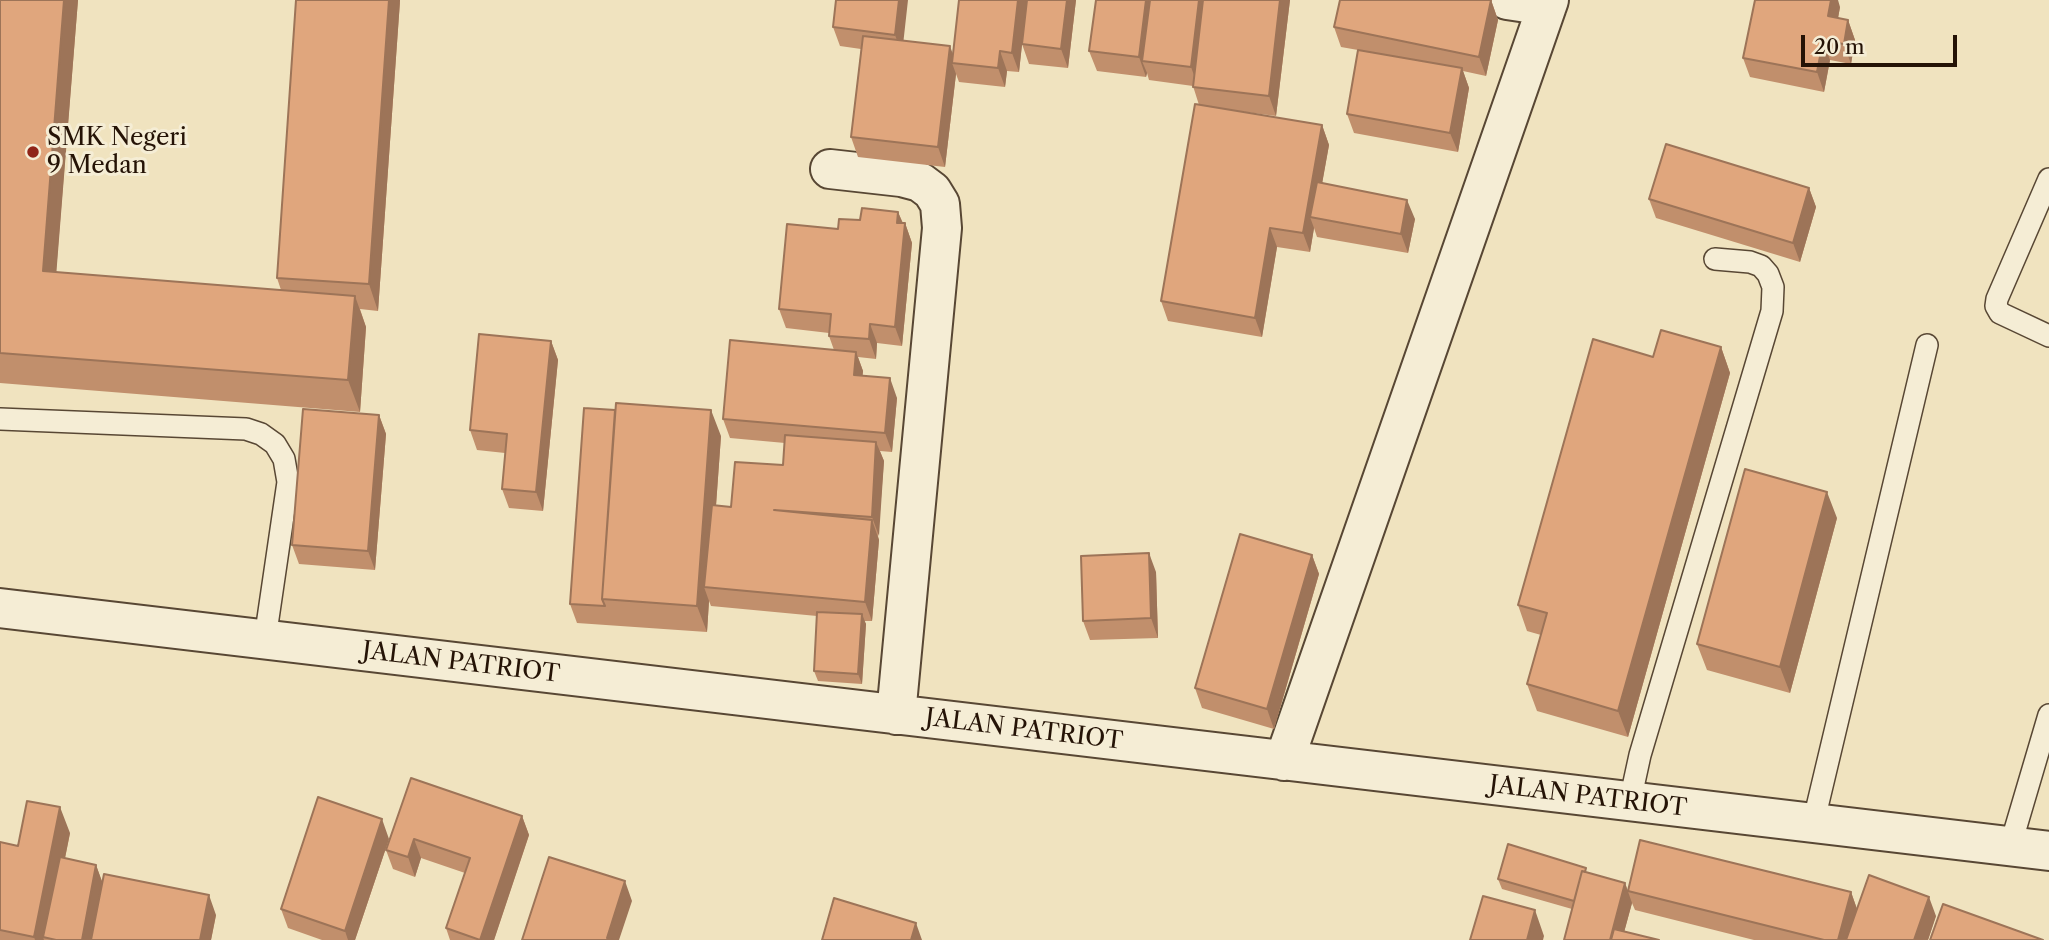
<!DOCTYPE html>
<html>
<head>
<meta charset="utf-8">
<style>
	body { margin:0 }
	#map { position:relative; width:2049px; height:940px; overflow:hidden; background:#f0e3bf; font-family:"Libre Caslon Text",serif }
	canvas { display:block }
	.scale { position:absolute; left:1801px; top:35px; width:156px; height:32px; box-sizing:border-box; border:4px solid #251306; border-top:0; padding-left:9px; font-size:21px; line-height:24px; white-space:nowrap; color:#251306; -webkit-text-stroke:5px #f5edd5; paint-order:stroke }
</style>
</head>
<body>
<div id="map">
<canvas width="2049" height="940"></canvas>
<div class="scale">20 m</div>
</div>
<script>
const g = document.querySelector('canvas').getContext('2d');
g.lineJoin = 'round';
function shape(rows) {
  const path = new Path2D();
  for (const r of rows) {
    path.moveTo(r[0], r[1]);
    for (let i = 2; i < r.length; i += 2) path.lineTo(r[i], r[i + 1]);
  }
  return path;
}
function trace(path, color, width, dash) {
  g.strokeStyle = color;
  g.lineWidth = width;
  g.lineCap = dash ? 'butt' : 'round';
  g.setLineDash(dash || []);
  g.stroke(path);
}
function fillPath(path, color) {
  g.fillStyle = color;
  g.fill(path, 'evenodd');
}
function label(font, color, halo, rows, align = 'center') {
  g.font = font + ' "Libre Caslon Text",serif';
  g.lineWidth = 6;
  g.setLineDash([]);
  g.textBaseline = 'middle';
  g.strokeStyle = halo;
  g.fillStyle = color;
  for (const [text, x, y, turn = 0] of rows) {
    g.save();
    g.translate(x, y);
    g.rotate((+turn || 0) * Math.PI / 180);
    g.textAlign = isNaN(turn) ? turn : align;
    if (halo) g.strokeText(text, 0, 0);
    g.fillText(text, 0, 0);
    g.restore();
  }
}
const service = shape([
	[2049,179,1997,299,1996,306,2000,313,2049,336],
	[0,419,246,429,261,434,275,444,284,459,288,482,265,639],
	[1630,801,1640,755,1772,311,1773,287,1768,274,1761,266,1750,262,1715,259],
	[1813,824,1927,345],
	[2010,847,2049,715]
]);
const minor = shape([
	[1507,0,1547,6],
	[830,169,901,177,920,182,932,191,940,204,942,228,896,715],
	[0,608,2049,851],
	[1284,761,1549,0]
]);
trace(service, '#584734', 24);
trace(minor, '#584734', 42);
trace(service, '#f5edd5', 21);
trace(minor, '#f5edd5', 38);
fillPath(shape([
	[0,0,78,0,56,272,281,290,277,278,400,1,378,311,360,309,366,327,360,412,0,383],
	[836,0,903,40,953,54,959,0,1076,0,1068,68,1029,64,1022,44,1019,72,1007,71,1005,87,959,82,956,74,945,167,858,157,851,137,861,49,840,46,833,27],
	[1096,0,1290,0,1276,116,1238,111,1322,125,1329,145,1322,183,1415,219,1408,253,1317,237,1314,228,1310,252,1277,247,1262,337,1168,321,1161,301,1199,105,1193,86,1149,80,1147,73,1146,77,1097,71,1089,51],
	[1491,0,1498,20,1486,76,1463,71,1469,88,1458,152,1354,133,1347,114,1358,50,1341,47,1334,27],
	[1840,7,1838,18,1848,20,1855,40,1851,64,1830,60,1824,92,1750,77,1743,58],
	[1809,188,1816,207,1800,262,1656,218,1649,199],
	[898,212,903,223,905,223,912,243,902,346,877,343,876,359,858,357,863,371,862,376,897,398,892,452,880,451,884,461,878,536,879,540,872,621,864,621,866,624,862,684,818,681,814,671,817,616,711,606,709,601,707,632,577,623,570,604,721,436,716,506,731,507,783,465,785,443,730,438,723,419,834,350,829,336,829,333,786,328,779,309,838,229,860,220],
	[551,341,558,360,543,511,509,508,502,489,505,453,477,450,470,430],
	[1721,347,1730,373,1628,737,1537,711,1527,684,1541,635,1527,631,1518,605,1653,357],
	[379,415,386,434,375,570,299,564,292,545],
	[1837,518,1790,693,1707,670,1697,644],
	[1312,555,1319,574,1274,729,1202,708,1195,688],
	[1156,572,1158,638,1090,640,1083,621],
	[411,778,522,816,529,835,494,940,450,940,446,928,465,873,421,858,415,877,393,869,386,850],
	[70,833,65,858,96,865,102,882,216,915,211,940,0,940,0,842,18,846],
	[389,839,355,940,322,940,288,928,281,909],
	[1588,873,1625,883,1628,891,1851,892,1857,909,1936,916,1928,940,1754,940,1635,910,1632,903,1624,932,1564,940,1572,909,1502,889,1498,879]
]), '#c18f6c');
fillPath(shape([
	[64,0,78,0,54,302,43,271],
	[389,0,400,0,400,1,378,311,369,284],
	[899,0,908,0,902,54,895,35],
	[1018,0,1027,0,1019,72,1012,53],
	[1067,0,1076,0,1068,68,1061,49],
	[1146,0,1156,0,1142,61,1147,73,1146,77,1139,57],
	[1199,0,1208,0,1198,86,1191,67],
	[1280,0,1290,0,1276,116,1269,96],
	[1491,0,1498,20,1486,76,1479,57],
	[1831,0,1838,0,1840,7,1835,35,1828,16],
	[1848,20,1855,40,1851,64,1844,44],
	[1823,41,1830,60,1824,92,1817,72],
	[950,46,956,63,952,63,956,74,945,167,938,147],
	[1000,51,1007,71,1005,87,998,68],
	[1462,68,1469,88,1458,152,1450,133],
	[1322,125,1329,145,1316,218,1310,217,1314,228,1310,252,1303,233],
	[1809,188,1816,207,1800,262,1793,243],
	[1407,200,1415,219,1408,253,1401,234],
	[898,212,905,229,905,223,912,243,902,346,895,327],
	[1270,228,1277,247,1262,337,1255,318],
	[355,296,366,327,360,412,348,380],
	[870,324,877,343,876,359,869,339],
	[551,341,558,360,543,511,536,492],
	[1721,347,1730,373,1628,737,1618,711],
	[856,352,863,371,861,395,854,375],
	[890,378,897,398,892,452,885,433],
	[711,410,721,436,710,588,704,587,709,601,707,632,697,606],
	[379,415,386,434,375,570,368,551],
	[876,442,884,461,879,536,872,517],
	[1827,492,1837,518,1790,693,1780,667],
	[872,520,879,540,872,621,865,602],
	[1149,553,1156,572,1158,638,1151,618],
	[1312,555,1319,574,1274,729,1267,709],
	[862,614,866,624,862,684,858,674],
	[60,807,70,833,49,938,43,937,44,940,35,940,34,937],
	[522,816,529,835,494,940,480,940],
	[382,819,389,839,355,940,348,940,345,931],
	[414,839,421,858,415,877,408,857],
	[96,865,103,884,92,940,82,940],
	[625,881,632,901,619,940,607,940,607,938],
	[1625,883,1632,903,1622,940,1610,940],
	[1851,892,1858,912,1850,940,1838,940],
	[209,895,216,915,211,940,200,940],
	[1929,897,1936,916,1928,940,1914,940],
	[1535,910,1544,936,1543,940,1527,940],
	[916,923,922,940,911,940]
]), '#9d7458');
const building = shape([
	[0,0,64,0,43,271,355,296,348,380,0,353,0,0],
	[296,0,389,0,369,284,277,278,296,0],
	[836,0,899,0,895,35,833,27,836,0],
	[959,0,1018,0,1012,53,1000,51,998,68,952,63,959,0],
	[1027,0,1067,0,1061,49,1022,44,1027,0],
	[1096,0,1146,0,1139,57,1089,51,1096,0],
	[1150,0,1199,0,1191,67,1142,61,1150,0],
	[1203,0,1280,0,1269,96,1193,87,1203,0],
	[1340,0,1491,0,1479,57,1334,27,1340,0],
	[1755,0,1831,0,1828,16,1848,20,1844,44,1823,41,1817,72,1743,58,1755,0],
	[863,36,950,46,938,147,851,137,863,36],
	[1358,50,1462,68,1450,133,1347,114,1358,50],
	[1195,104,1322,125,1303,233,1270,228,1255,318,1161,301,1195,104],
	[1666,144,1809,188,1793,243,1649,199,1666,144],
	[1317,182,1407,200,1401,234,1310,217,1317,182],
	[862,208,898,212,897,223,905,223,895,327,870,324,869,339,829,336,831,314,779,309,787,224,838,229,839,219,860,220,862,208],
	[1661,330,1721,347,1618,711,1527,684,1547,613,1518,605,1593,339,1653,357,1661,330],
	[479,334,551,341,536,492,502,489,507,434,470,430,479,334],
	[730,340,856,352,854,375,890,378,885,433,723,419,730,340],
	[616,403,711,410,697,606,602,599,616,403],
	[584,408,615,410,602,599,605,606,570,604,584,408],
	[303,409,379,415,368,551,292,545,303,409],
	[785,435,876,442,872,517,774,510,872,520,865,602,704,587,712,505,731,507,735,462,783,465,785,435],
	[1745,469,1827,492,1780,667,1697,644,1745,469],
	[1240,534,1312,555,1267,709,1195,688,1240,534],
	[1149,553,1151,618,1083,621,1081,556,1149,553],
	[817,612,862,614,858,674,814,671,817,612],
	[411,778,522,816,480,940,446,928,470,858,414,839,408,857,386,850,411,778],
	[318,797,382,819,345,931,281,909,318,797],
	[27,801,60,807,34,937,0,930,0,842,18,846,27,801],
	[1640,840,1851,892,1838,940,1824,940,1628,891,1640,840],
	[1508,844,1586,868,1585,872,1582,871,1574,901,1498,879,1508,844],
	[60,857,96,865,82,940,56,940,43,937,60,857],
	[549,857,625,881,607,938,613,940,522,940,549,857],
	[1582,871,1625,883,1610,940,1564,940,1582,871],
	[104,874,209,895,200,940,91,940,104,874],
	[1869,875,1929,897,1914,940,1846,940,1869,875],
	[1483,896,1535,910,1527,940,1470,940,1483,896],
	[834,898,916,923,911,940,822,940,834,898],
	[1943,904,2043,940,1930,940,1943,904],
	[1614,929,1659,940,1611,940,1614,929]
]);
fillPath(building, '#e0a67d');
trace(building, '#9d7458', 2);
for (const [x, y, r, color] of [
	[33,152,7,"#8f2418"]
]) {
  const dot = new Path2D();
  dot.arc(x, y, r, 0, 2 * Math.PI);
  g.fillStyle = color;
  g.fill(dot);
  trace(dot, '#f5edd5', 2.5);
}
label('24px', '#251306', '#f5edd5', [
	["SMK Negeri",47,138],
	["9 Medan",47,166]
], 'left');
label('24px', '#251306', '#f5edd5', [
	["JALAN PATRIOT",461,663,7],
	["JALAN PATRIOT",1024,730,7],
	["JALAN PATRIOT",1588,797,7]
]);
</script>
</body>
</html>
